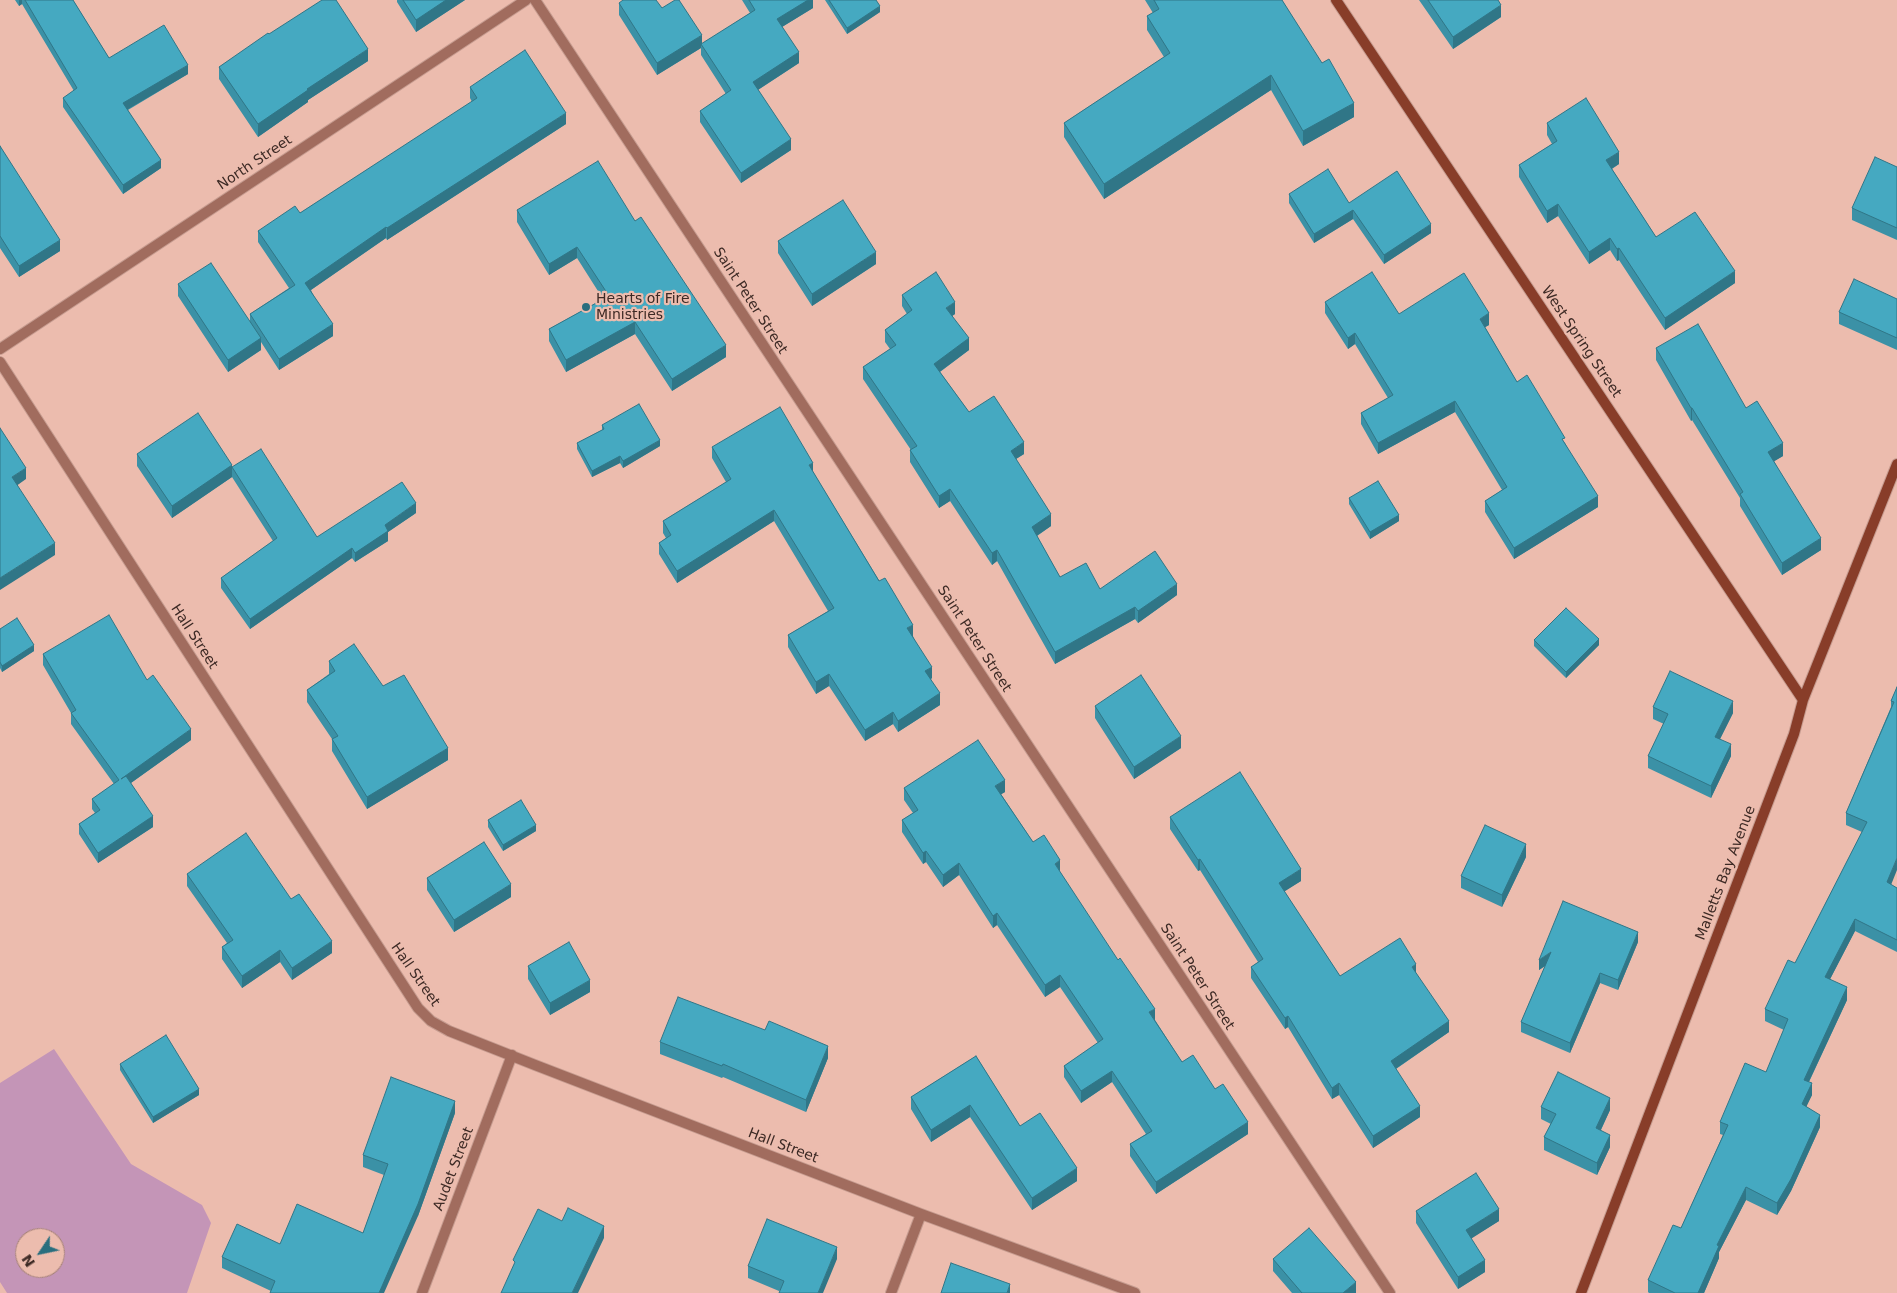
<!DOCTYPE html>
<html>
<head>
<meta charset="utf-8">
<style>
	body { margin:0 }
	#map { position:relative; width:1897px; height:1293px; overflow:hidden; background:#ecbcae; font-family:"DejaVu Sans",sans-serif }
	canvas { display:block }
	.north { position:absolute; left:15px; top:1228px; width:50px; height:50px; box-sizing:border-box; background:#ecbcae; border:1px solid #a68277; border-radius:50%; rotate:236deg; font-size:14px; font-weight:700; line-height:20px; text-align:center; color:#3d2a25 }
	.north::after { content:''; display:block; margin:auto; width:18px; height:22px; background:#296e7e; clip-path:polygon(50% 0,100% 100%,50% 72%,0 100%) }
</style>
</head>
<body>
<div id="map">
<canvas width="1897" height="1293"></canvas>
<div class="north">N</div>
</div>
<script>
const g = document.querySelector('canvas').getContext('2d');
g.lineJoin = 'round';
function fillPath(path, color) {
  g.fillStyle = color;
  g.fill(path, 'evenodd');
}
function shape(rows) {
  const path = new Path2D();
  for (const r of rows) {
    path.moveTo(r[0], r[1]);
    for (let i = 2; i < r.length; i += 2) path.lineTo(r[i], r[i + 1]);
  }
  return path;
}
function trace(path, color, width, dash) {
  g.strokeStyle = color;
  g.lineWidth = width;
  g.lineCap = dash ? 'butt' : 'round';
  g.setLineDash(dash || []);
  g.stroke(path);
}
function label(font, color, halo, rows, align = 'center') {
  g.font = font + ' "DejaVu Sans",sans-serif';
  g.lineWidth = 4.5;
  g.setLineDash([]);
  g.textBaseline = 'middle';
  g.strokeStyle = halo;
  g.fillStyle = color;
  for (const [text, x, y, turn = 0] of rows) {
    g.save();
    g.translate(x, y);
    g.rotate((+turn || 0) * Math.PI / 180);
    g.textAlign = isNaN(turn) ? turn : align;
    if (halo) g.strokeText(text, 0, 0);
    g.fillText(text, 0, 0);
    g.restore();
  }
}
fillPath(shape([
	[54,1049,131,1164,202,1205,211,1223,187,1293,7,1293,0,1282,0,1083],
	[25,1238,55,1238,55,1268,25,1268]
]), '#c495b7');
const street = shape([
	[535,0,1390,1293],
	[0,349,526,0],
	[0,362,418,1008,431,1021,449,1031,535,1065,921,1214,1135,1293],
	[422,1293,512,1055],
	[891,1293,921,1214]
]);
const secondary = shape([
	[1336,0,1803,700],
	[1581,1293,1794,734,1803,700,1897,464]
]);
trace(street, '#c69c90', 12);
trace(secondary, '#c69c90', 12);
trace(street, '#a16c5e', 10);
trace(secondary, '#883d29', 10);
fillPath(shape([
	[15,0,73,0,109,58,188,74,128,110,161,168,123,194,63,107,63,98,74,91,22,4,19,6],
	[397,0,465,0,416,32,397,2],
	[742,0,813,0,813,8,782,27,799,63,758,90,791,150,741,183,700,122,700,111,726,94,701,55,701,48,657,75,619,15,619,3,662,8,702,44,750,13],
	[825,0,876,0,880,12,847,34],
	[1145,0,1282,0,1354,117,1303,146,1271,90,1104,199,1064,137,1064,123,1164,57,1147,30,1147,16,1153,13],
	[1419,0,1498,0,1501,17,1453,49],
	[269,34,368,61,308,100,308,102,258,137,219,79,219,67],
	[470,87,566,124,387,240,386,238,311,290,333,336,279,370,261,342,261,350,228,372,178,296,178,284,250,322,250,314,289,288,258,242,258,231,300,213,472,102,470,98],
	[1547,123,1619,164,1612,169,1656,237,1735,283,1665,330,1619,260,1617,261,1610,250,1589,264,1558,216,1547,223,1519,177,1519,165,1552,144,1547,135],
	[0,146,60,251,19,277,0,248],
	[1897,167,1897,240,1852,220,1852,208],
	[1289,194,1349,203,1431,233,1384,264,1353,219,1314,243,1289,203],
	[517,210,635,221,726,357,672,391,635,334,566,372,549,341,549,329,603,299,577,258,549,275,517,222],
	[778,241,876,264,812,306,778,253],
	[902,295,955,314,952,316,969,350,940,372,969,412,1024,454,1016,459,1051,526,1037,536,1060,577,1100,589,1177,595,1138,623,1135,619,1055,664,997,561,992,565,950,501,939,508,910,462,910,450,911,450,863,379,863,367,890,349,885,342,885,330,907,314,902,306],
	[1897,299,1897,350,1839,324,1839,312],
	[1325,302,1399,314,1489,325,1485,327,1517,382,1565,443,1598,507,1514,559,1485,512,1485,501,1502,490,1455,412,1378,454,1361,424,1361,413,1388,398,1355,344,1348,349,1325,313],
	[1656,348,1746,408,1783,456,1774,461,1821,550,1782,575,1740,506,1740,498,1692,420,1691,421,1656,360],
	[602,425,660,446,623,468,620,463,592,477,577,449,577,443,602,430],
	[712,447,813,472,913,636,932,678,931,679,940,705,898,732,893,724,865,741,829,686,816,694,788,647,788,635,828,611,774,521,677,583,659,554,659,543,666,538,663,533,663,521,726,482,712,458],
	[137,454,232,467,317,537,416,513,388,532,388,541,355,562,352,558,250,629,221,588,221,578,273,541,232,477,172,518,137,466],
	[1349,498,1399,521,1370,539,1349,504],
	[0,629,34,651,2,672,0,668],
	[1534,640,1599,645,1566,678,1534,646],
	[43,654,147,680,191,740,131,783,153,827,98,863,79,834,79,824,95,813,92,809,92,799,114,784,71,724,71,713,43,665],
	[329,661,383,686,448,760,367,809,332,751,332,739,307,702,307,690,329,674],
	[1897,687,1891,885,1897,888,1897,952,1855,931,1830,979,1847,1000,1809,1082,1812,1095,1806,1106,1820,1127,1791,1191,1777,1215,1746,1200,1719,1252,1719,1258,1704,1293,1649,1293,1648,1292,1648,1280,1681,1228,1723,1135,1720,1134,1720,1122,1766,1072,1784,1030,1765,1021,1765,1009,1795,963,1862,832,1846,825,1846,813,1891,707,1891,701],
	[1095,706,1181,748,1134,779,1095,718],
	[1653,707,1733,713,1720,739,1731,756,1711,798,1648,768,1648,756,1664,724,1653,719],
	[904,788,1005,792,1001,794,1033,842,1060,872,1182,1062,1215,1089,1248,1134,1156,1194,1130,1156,1130,1144,1146,1134,1112,1082,1081,1103,1064,1077,1064,1066,1098,1043,1060,987,1045,997,997,925,993,928,959,875,943,887,926,862,923,864,902,832,902,820,913,813,904,800],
	[1170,817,1301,881,1284,891,1340,976,1416,973,1449,1032,1396,1069,1420,1117,1373,1148,1339,1095,1332,1099,1288,1027,1285,1029,1251,978,1251,967,1258,962,1200,870,1198,871,1170,829],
	[488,820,536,831,503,851,488,827],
	[1526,857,1502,907,1461,888,1461,876],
	[187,874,291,899,332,953,292,980,280,962,242,988,222,959,222,947,227,943,187,886],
	[427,878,511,897,454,932,427,890],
	[1638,942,1618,990,1600,983,1570,1053,1521,1032,1521,1022,1545,966,1539,970,1539,960],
	[528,966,590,992,550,1015,528,979],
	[660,1042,828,1058,806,1112,723,1077,722,1078,660,1054],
	[976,1056,1020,1126,1077,1181,1032,1210,970,1117,931,1142,911,1109,911,1097],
	[120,1064,199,1095,153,1123,120,1070],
	[1541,1107,1610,1110,1601,1130,1610,1147,1597,1175,1544,1150,1544,1137,1551,1124,1541,1119],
	[455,1113,418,1216,271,1291,222,1268,222,1257,280,1244,363,1233,384,1175,363,1167,363,1155],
	[1416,1211,1499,1221,1471,1238,1485,1272,1458,1289,1416,1223],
	[837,1259,779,1291,748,1278,748,1266],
	[1273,1259,1356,1293,1292,1293,1273,1271]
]), '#3b91a6');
fillPath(shape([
	[19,0,22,0,22,4,19,6],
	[446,0,465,0,416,32,416,20],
	[808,0,813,0,813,8,777,30,777,19],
	[1501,5,1501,17,1453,49,1453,37],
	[880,6,880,12,847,34,847,28],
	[702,35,702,46,701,44,701,48,657,75,657,63],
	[368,49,368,61,308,100,308,102,258,137,258,124,307,89],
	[799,52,799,63,753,93,753,82],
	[188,65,188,74,123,112,123,103],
	[1271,75,1271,90,1104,199,1104,184],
	[1354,103,1354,117,1303,146,1303,131],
	[566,113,566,124,387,240,387,228],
	[791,139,791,150,741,183,741,173],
	[1619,152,1619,164,1606,172,1606,160],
	[161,160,161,168,123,194,123,185],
	[1558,204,1558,216,1547,223,1547,211],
	[1353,210,1353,219,1314,243,1314,234],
	[1431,224,1431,233,1384,264,1384,255],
	[386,227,386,238,305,294,305,283],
	[1610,238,1610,250,1589,264,1589,252],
	[60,240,60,251,19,277,19,266],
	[577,247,577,258,549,275,549,264],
	[1619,248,1619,260,1617,261,1617,249],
	[876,252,876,264,812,306,812,294],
	[1735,271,1735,283,1665,330,1665,318],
	[955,302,955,314,946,320,946,308],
	[1489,313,1489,325,1480,330,1480,319],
	[635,322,635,334,566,372,566,360],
	[333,324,333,336,279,370,279,359],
	[1355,333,1355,344,1348,349,1348,338],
	[261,338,261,350,228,372,228,360],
	[969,338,969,350,934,376,934,364],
	[726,345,726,357,672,391,672,379],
	[1455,401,1455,412,1378,454,1378,443],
	[1691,408,1692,408,1692,420,1691,421],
	[660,440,660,446,623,468,623,461],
	[1024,442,1024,454,1011,462,1011,451],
	[1783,443,1783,456,1768,465,1768,452],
	[620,456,620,463,592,477,592,471],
	[813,463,813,474,809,465],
	[232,465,232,477,172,518,172,506],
	[26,468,26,479,12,489,12,477],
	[950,489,950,501,939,508,939,496],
	[1598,496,1598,507,1514,559,1514,548],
	[416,503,416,513,388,532,388,541,355,562,355,553,385,525],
	[774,510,774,521,677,583,677,571],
	[1051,514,1051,526,1032,539,1032,527],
	[1399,515,1399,521,1370,539,1370,532],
	[1821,538,1821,550,1782,575,1782,563],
	[55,543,55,555,0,590,0,578],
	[352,548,352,558,250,629,250,619],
	[997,550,997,561,992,565,992,553],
	[1177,584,1177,595,1138,623,1138,611],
	[1135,607,1135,619,1055,664,1055,652],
	[913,625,913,636,907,640,907,628],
	[1599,639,1599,645,1566,678,1566,672],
	[34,645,34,651,2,672,2,666],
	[932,667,932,678,925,683,925,671],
	[829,674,829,686,816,694,816,682],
	[940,693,940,705,898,732,898,721],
	[1733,701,1733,713,1715,749,1715,737],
	[893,712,893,724,865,741,865,730],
	[191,729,191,740,121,790,121,779],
	[1181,736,1181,748,1134,779,1134,767],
	[1731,744,1731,756,1711,798,1711,786],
	[448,748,448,760,367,809,367,797],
	[1005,780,1005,792,995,798,995,786],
	[153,816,153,827,98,863,98,853],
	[536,825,536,831,503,851,503,845],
	[1526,844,1526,857,1502,907,1502,895],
	[926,851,926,862,923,864,923,853],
	[1897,858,1897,870,1887,895,1887,882],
	[1200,859,1200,870,1198,871,1198,860],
	[1060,860,1060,872,1055,864],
	[959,863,959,875,943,887,943,875],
	[1301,869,1301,881,1279,895,1279,883],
	[511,884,511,897,454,932,454,920],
	[997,913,997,925,993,928,993,916],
	[1855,919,1855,931,1825,989,1825,977],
	[1638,932,1638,942,1618,990,1618,980],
	[332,941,332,953,292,980,292,968],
	[280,950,280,962,242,988,242,976],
	[1551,952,1551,962,1539,970,1539,960],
	[1416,964,1416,976,1412,967],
	[1600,973,1600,983,1570,1053,1570,1043],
	[1060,975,1060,987,1045,997,1045,985],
	[590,980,590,992,550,1015,550,1003],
	[1847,987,1847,1000,1804,1092,1804,1080],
	[1155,1009,1155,1021,1149,1012],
	[1288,1016,1288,1027,1285,1029,1285,1018],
	[1449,1021,1449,1032,1391,1072,1391,1061],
	[828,1046,828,1058,806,1112,806,1100],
	[1112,1071,1112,1082,1081,1103,1081,1091],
	[1339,1083,1339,1095,1332,1099,1332,1088],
	[1812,1083,1812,1095,1802,1116,1802,1104],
	[199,1089,199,1095,153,1123,153,1117],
	[1610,1098,1610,1110,1596,1140,1596,1128],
	[455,1101,455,1113,418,1216,384,1293,379,1293],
	[970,1105,970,1117,931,1142,931,1130],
	[1420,1106,1420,1117,1373,1148,1373,1136],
	[1820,1115,1820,1127,1791,1191,1777,1215,1777,1203],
	[1248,1122,1248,1134,1156,1194,1156,1182],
	[1610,1135,1610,1147,1597,1175,1597,1163],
	[1077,1168,1077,1181,1032,1210,1032,1198],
	[1746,1187,1746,1200,1719,1252,1719,1258,1704,1293,1698,1293,1717,1245],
	[1499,1209,1499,1221,1466,1242,1466,1230],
	[604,1226,604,1238,578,1293,572,1293],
	[837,1247,837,1259,823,1293,818,1293],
	[1485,1260,1485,1272,1458,1289,1458,1277],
	[1356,1282,1356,1293,1343,1293],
	[1010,1284,1010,1293,1007,1293]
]), '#307687');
const building = shape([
	[25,0,73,0,109,58,164,25,188,65,123,103,161,160,123,185,63,98,77,88,25,0],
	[322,0,336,0,368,49,307,89,308,90,258,124,219,67,268,33,269,34,322,0],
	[403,0,446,0,416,20,403,0],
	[623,0,656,0,662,8,675,0,679,0,702,35,657,63,619,3,623,0],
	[749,0,808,0,777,19,799,52,753,82,791,139,741,173,700,111,731,90,701,44,755,10,749,0],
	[829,0,876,0,880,6,847,28,829,0],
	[1154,0,1282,0,1322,63,1329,59,1354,103,1303,131,1271,75,1104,184,1064,123,1170,53,1147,16,1159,9,1154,0],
	[1428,0,1498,0,1501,5,1453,37,1428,0],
	[525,50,566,113,387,228,386,227,305,283,333,324,279,359,250,314,295,285,258,231,295,206,300,213,477,98,470,87,525,50],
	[1586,98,1619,152,1606,160,1656,237,1695,212,1735,271,1665,318,1619,248,1617,249,1610,238,1589,252,1558,204,1547,211,1519,165,1557,141,1547,123,1586,98],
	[0,146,60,240,19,266,0,236,0,146],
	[1875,157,1897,167,1897,228,1852,208,1875,157],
	[598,161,635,221,641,217,726,345,672,379,635,322,566,360,549,329,609,296,577,247,549,264,517,210,598,161],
	[1328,169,1349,203,1397,171,1431,224,1384,255,1353,210,1314,234,1289,194,1328,169],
	[843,200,876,252,812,294,778,241,843,200],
	[211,263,261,338,228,360,178,284,211,263],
	[936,272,955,302,946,308,969,338,934,364,969,412,994,396,1024,442,1011,451,1051,514,1032,527,1060,577,1086,563,1100,589,1155,551,1177,584,1138,611,1135,607,1055,652,997,550,992,553,950,489,939,496,910,450,917,446,863,367,896,345,885,330,912,310,902,295,936,272],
	[1372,272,1399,314,1464,273,1489,313,1480,319,1517,382,1527,375,1565,438,1562,439,1598,496,1514,548,1485,501,1507,487,1455,401,1378,443,1361,413,1393,395,1355,333,1348,338,1325,302,1372,272],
	[1854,279,1897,299,1897,338,1839,312,1854,279],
	[1698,324,1746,408,1757,401,1783,443,1768,452,1821,538,1782,563,1740,494,1743,492,1692,408,1691,408,1656,348,1698,324],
	[639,404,660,440,623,461,620,456,592,471,577,443,604,429,602,425,639,404],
	[780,407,813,463,809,465,879,581,885,578,913,625,907,628,932,667,925,671,940,693,898,721,893,712,865,730,829,674,816,682,788,635,834,608,774,510,677,571,659,543,671,535,663,521,731,479,712,447,780,407],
	[198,413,232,465,172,506,137,454,198,413],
	[0,428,26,468,12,477,55,543,0,578,0,428],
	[261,449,317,537,402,482,416,503,385,525,388,531,355,553,352,548,250,619,221,578,277,538,232,467,261,449],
	[1378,481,1399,515,1370,532,1349,498,1378,481],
	[1566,608,1599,639,1566,672,1534,640,1566,608],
	[109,615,147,680,153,675,191,729,121,779,126,776,153,816,98,853,79,824,100,810,92,799,119,780,71,713,76,710,43,654,109,615],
	[17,618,34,645,2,666,0,662,0,629,17,618],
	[354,644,383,686,404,675,448,748,367,797,332,739,338,736,307,690,335,671,329,661,354,644],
	[1670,671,1733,701,1715,737,1731,744,1711,786,1648,756,1668,714,1653,707,1670,671],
	[1141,675,1181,736,1134,767,1095,706,1141,675],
	[1897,687,1897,858,1887,882,1897,888,1897,940,1855,919,1825,977,1847,987,1804,1080,1812,1083,1802,1104,1820,1115,1791,1179,1777,1203,1746,1187,1717,1245,1719,1246,1698,1293,1675,1293,1648,1280,1673,1225,1681,1228,1728,1125,1720,1122,1745,1063,1766,1072,1788,1019,1765,1009,1788,960,1795,963,1867,822,1846,813,1894,702,1891,701,1897,687],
	[978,740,1005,780,995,786,1033,842,1044,835,1060,860,1055,864,1118,960,1120,958,1155,1009,1149,1012,1182,1062,1193,1055,1215,1089,1223,1084,1248,1122,1156,1182,1130,1144,1152,1131,1112,1071,1081,1091,1064,1066,1103,1039,1060,975,1045,985,997,913,993,916,959,863,943,875,926,851,923,853,902,820,918,810,904,788,978,740],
	[1240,772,1301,869,1279,883,1340,976,1400,938,1416,964,1412,967,1449,1021,1391,1061,1420,1106,1373,1136,1339,1083,1332,1088,1288,1016,1285,1018,1251,967,1263,959,1200,859,1198,860,1170,817,1240,772],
	[521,800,536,825,503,845,488,820,521,800],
	[1485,825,1526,844,1502,895,1461,876,1485,825],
	[246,833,291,899,299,894,332,941,292,968,280,950,242,976,222,947,233,940,187,874,246,833],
	[484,842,511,884,454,920,427,878,484,842],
	[1563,901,1638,932,1618,980,1600,973,1570,1043,1521,1022,1551,952,1539,960,1563,901],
	[569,942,590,980,550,1003,528,966,569,942],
	[678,997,765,1030,769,1021,828,1046,806,1100,723,1064,722,1066,660,1042,678,997],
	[166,1035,199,1089,153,1117,120,1064,166,1035],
	[976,1056,1020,1126,1040,1113,1077,1168,1032,1198,970,1105,931,1130,911,1097,976,1056],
	[1558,1072,1610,1098,1596,1128,1610,1135,1597,1163,1544,1137,1556,1114,1541,1107,1558,1072],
	[391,1077,455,1101,418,1204,379,1293,270,1293,275,1281,222,1257,237,1224,280,1244,297,1204,363,1233,388,1164,363,1155,391,1077],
	[1476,1173,1499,1209,1466,1230,1485,1260,1458,1277,1416,1211,1476,1173],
	[568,1208,604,1226,572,1293,501,1293,515,1262,513,1260,538,1209,562,1221,568,1208],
	[767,1219,837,1247,818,1293,779,1293,784,1281,748,1266,767,1219],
	[1309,1228,1356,1282,1343,1293,1302,1293,1273,1259,1309,1228],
	[951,1263,1010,1284,1007,1293,941,1293,951,1263]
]);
fillPath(building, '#45a9c1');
trace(building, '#307687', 1);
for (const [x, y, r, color] of [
	[586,307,5,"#296e7e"]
]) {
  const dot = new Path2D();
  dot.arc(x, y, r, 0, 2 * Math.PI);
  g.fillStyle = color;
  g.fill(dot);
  trace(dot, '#ecbcae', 2);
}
label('14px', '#3d2a25', '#ecbcae', [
	["North Street",255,163,-34],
	["Saint Peter Street",750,301,57],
	["West Spring Street",1581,342,56],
	["Hall Street",194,637,57],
	["Saint Peter Street",974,639,57],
	["Malletts Bay Avenue",1726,873,-69],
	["Hall Street",415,975,55],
	["Saint Peter Street",1197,977,57],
	["Hall Street",783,1146,21],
	["Audet Street",454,1169,-69]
]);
label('14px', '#3d2a25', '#ecbcae', [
	["Hearts of Fire",596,299],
	["Ministries",596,315]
], 'left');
</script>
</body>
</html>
